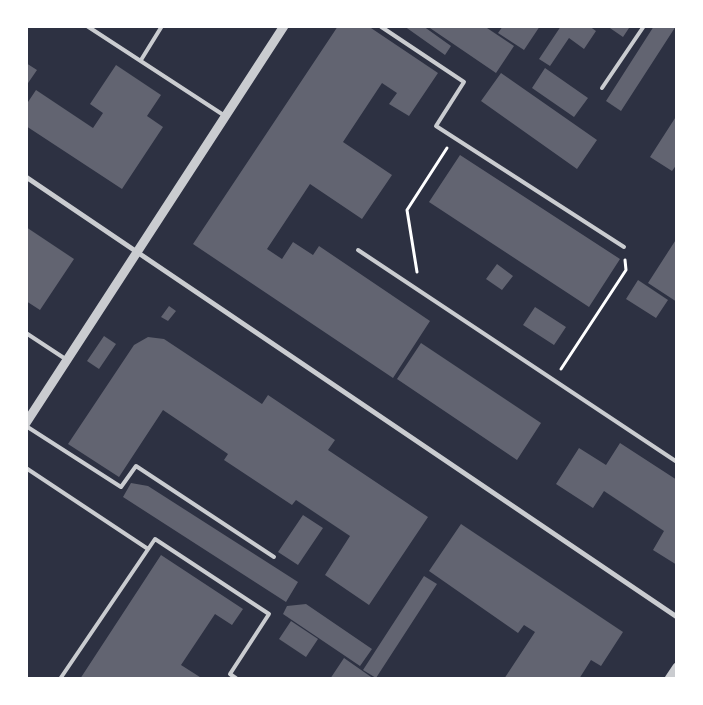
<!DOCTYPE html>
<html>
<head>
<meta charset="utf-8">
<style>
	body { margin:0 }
	#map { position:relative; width:703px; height:705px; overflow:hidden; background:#2d3142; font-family:"Nunito Sans",sans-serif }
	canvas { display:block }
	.frame { position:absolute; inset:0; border:28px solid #fff; pointer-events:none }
</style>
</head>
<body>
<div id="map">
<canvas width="703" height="705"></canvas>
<div class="frame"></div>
</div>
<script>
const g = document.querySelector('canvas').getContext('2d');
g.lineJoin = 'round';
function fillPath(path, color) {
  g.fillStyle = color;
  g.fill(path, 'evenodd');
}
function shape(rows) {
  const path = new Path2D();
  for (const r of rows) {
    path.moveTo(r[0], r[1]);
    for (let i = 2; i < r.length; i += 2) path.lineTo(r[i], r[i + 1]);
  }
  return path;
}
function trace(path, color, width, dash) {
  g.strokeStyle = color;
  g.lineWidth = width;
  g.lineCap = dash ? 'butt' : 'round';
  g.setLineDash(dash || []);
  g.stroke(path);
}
fillPath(shape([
	[338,26,368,26,438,73,409,116,389,104,397,93,382,83,343,142,392,175,362,219,310,184,267,249,282,259,293,242,313,255,319,246,430,321,393,378,193,244],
	[404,26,423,26,451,46,445,55],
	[427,26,484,26,514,46,496,73],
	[503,26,540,26,524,50,498,33],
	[561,26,589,26,596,31,584,49,569,38,550,66,539,59],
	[607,26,627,26,629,28,623,37],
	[654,26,676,26,621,111,606,101],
	[26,63,37,70,26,86],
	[116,65,161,95,147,116,163,127,122,189,26,126,26,105,36,90,93,128,103,113,90,104],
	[545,68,588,98,574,117,532,88],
	[501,73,597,140,577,169,481,101],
	[677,115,677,164,672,171,650,157],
	[460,155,620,259,589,307,429,202],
	[26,227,74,259,40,310,26,301],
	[677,238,677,302,648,283],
	[497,264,513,276,502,290,486,279],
	[638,280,668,300,656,318,626,299],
	[169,306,176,311,168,321,161,317],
	[535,307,566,327,554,345,523,325],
	[104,336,116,344,99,369,87,361],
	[148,337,164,339,262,404,268,395,335,440,328,450,428,517,369,605,325,575,350,536,296,500,292,505,224,460,228,454,163,410,119,477,68,444,134,345],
	[421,343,541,423,517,460,397,379],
	[620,443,677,480,677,565,653,550,664,531,604,491,593,508,556,484,579,448,606,465],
	[131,483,148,486,298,582,286,602,123,497],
	[303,515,323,528,298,565,278,552],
	[461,524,623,632,601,666,591,660,579,679,504,679,535,632,524,625,518,633,429,571],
	[161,555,243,609,232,625,215,614,181,665,203,679,80,679],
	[424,576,437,584,376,678,363,670],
	[306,604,372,649,360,666,283,614,287,606],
	[291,621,318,639,306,657,279,639],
	[344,658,374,679,330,679]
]), '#626471');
trace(shape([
	[417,272,407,210,447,148],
	[561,369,626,270,625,260]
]), '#fff', 3);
trace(shape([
	[87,26,225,116],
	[380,26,464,82,436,126,624,247],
	[141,60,162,26],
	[602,88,644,26],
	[358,250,677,462],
	[26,333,67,360],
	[26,426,121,487,136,466,274,557],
	[26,468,148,549],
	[60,679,155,539,269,614,230,674,237,679]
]), '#caccd0', 4);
trace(shape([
	[26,177,677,617]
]), '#caccd0', 5);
trace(shape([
	[26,423,284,26],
	[669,679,677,667]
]), '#caccd0', 9);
</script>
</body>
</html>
